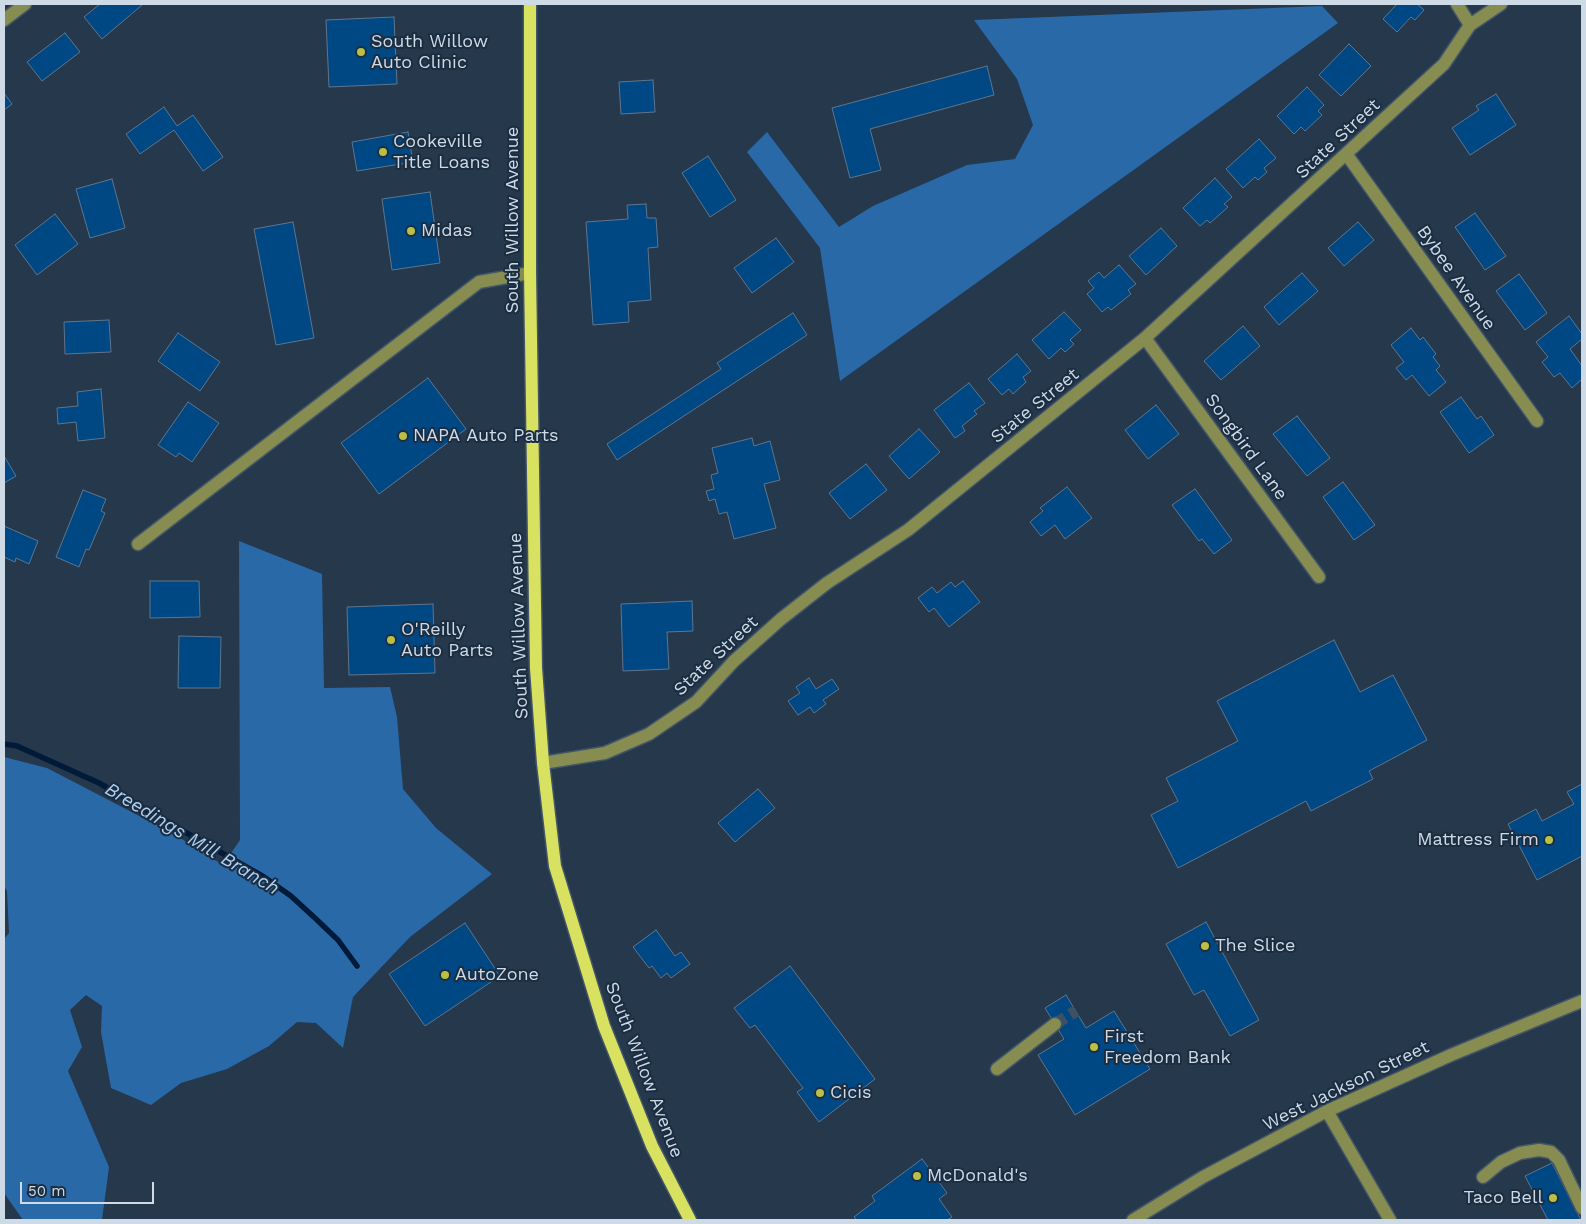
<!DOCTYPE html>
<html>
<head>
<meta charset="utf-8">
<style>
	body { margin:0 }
	#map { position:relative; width:1586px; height:1224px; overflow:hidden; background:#25384c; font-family:"Work Sans",sans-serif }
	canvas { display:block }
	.frame { position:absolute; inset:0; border:5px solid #cfdae7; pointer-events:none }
	.scale { position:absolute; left:20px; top:1182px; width:134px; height:22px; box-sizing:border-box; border:2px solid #cfdae7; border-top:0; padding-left:6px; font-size:15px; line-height:18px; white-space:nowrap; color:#cfdae7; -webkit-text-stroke:4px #1b2d41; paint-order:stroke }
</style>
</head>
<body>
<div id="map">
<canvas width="1586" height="1224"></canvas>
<div class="frame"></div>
<div class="scale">50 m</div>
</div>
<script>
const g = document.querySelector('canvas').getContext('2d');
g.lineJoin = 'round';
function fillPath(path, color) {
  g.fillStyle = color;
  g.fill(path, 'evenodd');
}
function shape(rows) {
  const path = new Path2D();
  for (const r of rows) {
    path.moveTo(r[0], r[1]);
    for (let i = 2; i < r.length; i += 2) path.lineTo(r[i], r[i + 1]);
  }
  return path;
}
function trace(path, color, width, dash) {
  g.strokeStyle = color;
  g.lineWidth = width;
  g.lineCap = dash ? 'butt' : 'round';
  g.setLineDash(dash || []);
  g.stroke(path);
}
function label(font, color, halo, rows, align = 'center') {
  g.font = font + ' "Work Sans",sans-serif';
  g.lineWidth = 4;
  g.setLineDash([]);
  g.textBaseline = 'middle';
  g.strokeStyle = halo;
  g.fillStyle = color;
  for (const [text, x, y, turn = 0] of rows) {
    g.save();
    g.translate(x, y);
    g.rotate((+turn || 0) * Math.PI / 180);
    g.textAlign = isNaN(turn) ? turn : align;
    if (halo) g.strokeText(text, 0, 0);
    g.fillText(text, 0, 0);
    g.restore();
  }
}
fillPath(shape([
	[1322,6,1338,23,840,381,820,248,747,152,767,132,839,227,873,206,967,165,1015,159,1033,125,1017,79,974,20],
	[239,541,322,574,324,688,390,687,397,717,403,789,436,828,492,874,410,937,353,997,343,1048,316,1023,297,1022,269,1046,227,1069,181,1083,151,1105,111,1088,101,1032,102,1006,86,995,70,1010,82,1047,68,1071,109,1167,102,1220,23,1220,4,1193,4,939,9,933,7,891,4,886,4,757,47,768,172,833,223,865,240,840]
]), '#2a69a7');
trace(shape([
	[4,744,17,746,99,783,264,877,291,896,316,919,338,940,357,966]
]), '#001b3a', 5.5);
const building = shape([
	[100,4,142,4,142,5,102,39,84,17,100,4],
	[1397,4,1417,4,1424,10,1415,20,1411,17,1397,32,1383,19,1397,4],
	[394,17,397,84,329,87,326,20,394,17],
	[65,33,80,52,42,81,27,62,65,33],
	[1349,44,1371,66,1341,96,1319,75,1349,44],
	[987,66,994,95,870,129,881,170,850,178,832,108,987,66],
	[653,80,655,112,621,114,619,82,653,80],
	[1307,87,1324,105,1318,111,1322,115,1305,131,1301,127,1294,134,1277,116,1307,87],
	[4,93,12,104,4,110,4,93],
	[1496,94,1516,125,1470,155,1452,128,1479,110,1476,106,1496,94],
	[164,107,177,126,193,115,223,157,203,171,174,130,140,154,126,134,164,107],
	[408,132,413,162,357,171,352,142,408,132],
	[1259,139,1276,158,1264,168,1267,172,1258,180,1255,177,1243,188,1226,169,1259,139],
	[708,156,736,200,710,217,682,173,708,156],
	[1215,178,1232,197,1224,204,1228,207,1210,223,1207,220,1200,226,1183,208,1215,178],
	[112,179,125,228,90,238,76,189,112,179],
	[430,192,440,263,392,270,382,199,430,192],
	[646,204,647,218,656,218,658,247,648,248,651,300,628,302,629,322,593,325,586,222,628,219,627,205,646,204],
	[1475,213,1506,256,1485,270,1455,227,1475,213],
	[55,214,78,244,37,275,15,245,55,214],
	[293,222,314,338,276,345,254,229,293,222],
	[1358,222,1374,240,1344,266,1328,248,1358,222],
	[1161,228,1177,246,1146,275,1129,256,1161,228],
	[776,238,794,262,752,293,734,268,776,238],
	[1119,265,1136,284,1128,290,1131,294,1111,310,1108,307,1102,312,1087,294,1094,288,1088,281,1099,272,1104,278,1119,265],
	[1302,273,1318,291,1279,325,1264,307,1302,273],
	[1519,274,1547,313,1525,330,1496,291,1519,274],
	[1064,312,1081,330,1070,340,1074,344,1065,352,1061,348,1049,359,1032,340,1064,312],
	[793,313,807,335,617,460,607,444,721,369,717,363,793,313],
	[1569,316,1582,334,1582,339,1570,349,1582,366,1582,379,1572,388,1560,373,1554,377,1542,362,1548,357,1536,342,1569,316],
	[109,320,111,352,65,354,64,322,109,320],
	[1243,326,1260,346,1221,380,1204,361,1243,326],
	[1411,328,1420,340,1423,337,1436,354,1433,357,1440,366,1436,370,1446,382,1429,396,1412,375,1406,380,1396,368,1404,362,1391,345,1411,328],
	[178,333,220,362,200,391,158,361,178,333],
	[1017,354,1031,371,1023,377,1026,382,1013,394,1009,389,1002,395,988,379,1017,354],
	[428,378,466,429,379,494,341,443,428,378],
	[969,383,985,403,974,411,977,414,962,426,965,431,955,438,934,410,969,383],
	[101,389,105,438,78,441,76,422,58,424,57,408,78,406,77,392,101,389],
	[1461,397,1477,419,1481,416,1494,435,1469,453,1440,412,1461,397],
	[188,402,219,423,192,462,179,453,176,457,158,445,188,402],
	[1156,405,1179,434,1148,459,1125,430,1156,405],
	[1297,416,1330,458,1307,476,1273,434,1297,416],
	[919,429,940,452,909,479,889,456,919,429],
	[752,438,754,446,770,441,780,480,764,484,776,528,734,539,727,512,719,514,715,499,709,501,706,491,714,489,711,475,718,473,712,448,752,438],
	[4,456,16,476,4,483,4,456],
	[866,464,887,490,850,519,829,493,866,464],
	[1343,482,1375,525,1354,540,1323,497,1343,482],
	[1067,487,1092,518,1065,539,1055,525,1041,536,1030,522,1043,511,1040,508,1067,487],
	[1195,489,1232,540,1214,554,1202,539,1199,541,1172,505,1195,489],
	[83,490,106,499,101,511,105,513,89,550,86,549,79,567,56,557,83,490],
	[4,526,38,541,29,564,16,558,15,562,4,557,4,526],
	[150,581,199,581,200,617,150,618,150,581],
	[963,581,980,602,949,627,934,608,929,612,918,598,932,587,937,593,951,582,955,587,963,581],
	[692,601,693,631,667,632,669,669,623,671,621,604,692,601],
	[433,604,435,673,349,675,347,607,433,604],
	[179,636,221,637,220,688,178,688,179,636],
	[1334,640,1360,692,1393,675,1427,740,1369,771,1373,779,1311,811,1306,801,1178,868,1151,815,1178,801,1166,778,1238,741,1217,701,1334,640],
	[809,678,816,689,832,679,839,689,823,700,826,704,814,713,810,707,798,715,788,701,800,693,796,687,809,678],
	[1582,784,1582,856,1537,880,1508,824,1536,809,1542,821,1574,804,1567,792,1582,784],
	[758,789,775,808,735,842,718,823,758,789],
	[1206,922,1259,1020,1230,1036,1204,990,1194,995,1166,944,1206,922],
	[465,923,500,976,425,1026,389,974,465,923],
	[656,930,675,956,681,952,690,964,671,978,667,973,661,978,652,966,649,968,633,947,656,930],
	[790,966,875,1079,819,1122,797,1092,803,1088,755,1025,750,1028,734,1008,790,966],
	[1066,995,1086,1028,1114,1011,1150,1069,1075,1115,1038,1055,1064,1039,1045,1008,1066,995],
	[922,1159,947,1193,939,1199,952,1217,947,1220,857,1220,854,1217,875,1201,872,1196,922,1159],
	[1552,1163,1581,1220,1548,1220,1525,1176,1552,1163]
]);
fillPath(building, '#004883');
trace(building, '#60758c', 1);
trace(shape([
	[1055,1024,1076,1011]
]), '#3e5063', 12, [12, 6]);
const minor = shape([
	[1457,4,1470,25],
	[4,20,25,4],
	[1347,155,1537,421],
	[1145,338,1319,577],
	[138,544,479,282,530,273],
	[543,763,605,753,649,734,696,702,734,661,781,619,827,583,908,530,1145,338,1444,64,1470,25,1501,4],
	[997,1069,1055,1024],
	[1327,1111,1390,1220],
	[1483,1177,1501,1162,1520,1153,1539,1150,1551,1152,1559,1160,1582,1208],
	[1133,1220,1203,1177,1327,1111,1451,1055,1582,1001]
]);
const major = shape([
	[530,4,530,273,536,668,543,763,555,866,604,1026,652,1146,690,1220]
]);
trace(minor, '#445568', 15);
trace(major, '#445568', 15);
trace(minor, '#878c51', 12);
trace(major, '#d9e160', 12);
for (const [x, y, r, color] of [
	[361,52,5,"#b9c046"],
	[383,152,5,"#b9c046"],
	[411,231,5,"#b9c046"],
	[403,436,5,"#b9c046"],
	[391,640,5,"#b9c046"],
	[1549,840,5,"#b9c046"],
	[1205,946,5,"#b9c046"],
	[445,975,5,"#b9c046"],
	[1094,1047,5,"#b9c046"],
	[820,1093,5,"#b9c046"],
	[917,1176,5,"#b9c046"],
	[1553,1198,5,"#b9c046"]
]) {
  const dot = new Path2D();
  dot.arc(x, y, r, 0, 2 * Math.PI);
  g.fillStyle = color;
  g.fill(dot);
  trace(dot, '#1b2d41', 2);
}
label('18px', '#cfdae7', '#1b2d41', [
	["South Willow",371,42],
	["Auto Clinic",371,63],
	["Cookeville",393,142],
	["Title Loans",393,163],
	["Midas",421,231],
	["NAPA Auto Parts",413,436],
	["O'Reilly",401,630],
	["Auto Parts",401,651],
	["Mattress Firm",1539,840,"right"],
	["The Slice",1215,946],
	["AutoZone",455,975],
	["First",1104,1037],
	["Freedom Bank",1104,1058],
	["Cicis",830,1093],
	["McDonald's",927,1176],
	["Taco Bell",1543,1198,"right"]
], 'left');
label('18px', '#cfdae7', '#1b2d41', [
	["State Street",1338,139,-43],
	["South Willow Avenue",513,220,-90],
	["Bybee Avenue",1456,278,55],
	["State Street",1035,406,-39],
	["Songbird Lane",1246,447,54],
	["South Willow Avenue",519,626,-92],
	["State Street",716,656,-43],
	["South Willow Avenue",644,1070,69],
	["West Jackson Street",1346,1086,-26]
]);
label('italic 19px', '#afcff1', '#1b2d41', [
	["Breedings Mill Branch",192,839,31]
]);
</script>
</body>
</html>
